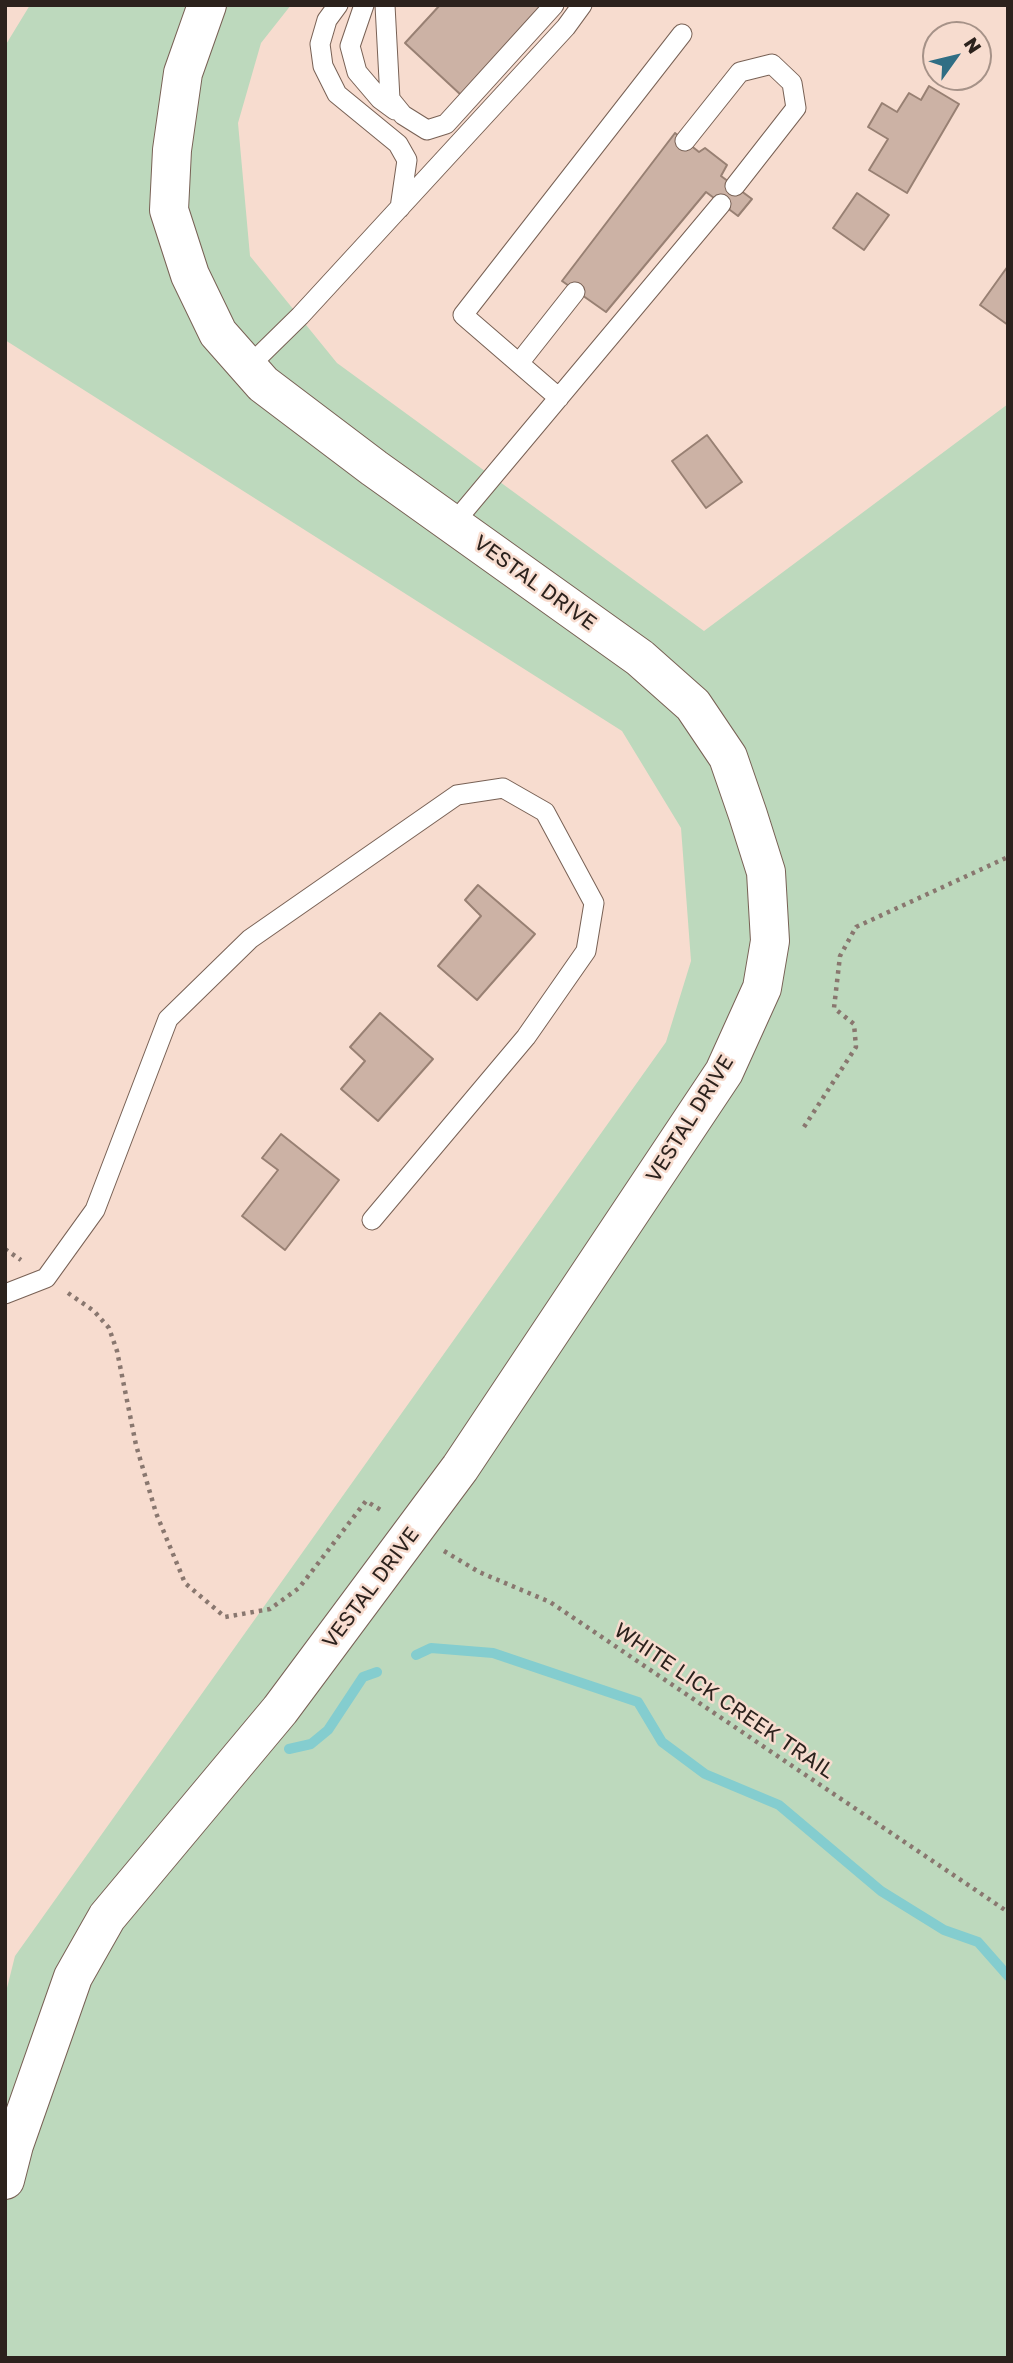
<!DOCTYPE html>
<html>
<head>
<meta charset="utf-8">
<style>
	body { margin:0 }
	#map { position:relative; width:1013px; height:2363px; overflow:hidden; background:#f7dccf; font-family:"Golos Text",sans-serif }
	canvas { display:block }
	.frame { position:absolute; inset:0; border:7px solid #2c221d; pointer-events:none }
	.north { position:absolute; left:922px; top:21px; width:70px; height:70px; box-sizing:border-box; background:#f7dccf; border:2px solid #a69288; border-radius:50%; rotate:56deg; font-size:19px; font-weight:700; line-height:28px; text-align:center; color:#2c221d }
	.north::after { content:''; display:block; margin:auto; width:24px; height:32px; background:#306e84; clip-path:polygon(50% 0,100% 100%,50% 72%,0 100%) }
</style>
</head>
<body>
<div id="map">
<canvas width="1013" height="2363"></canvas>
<div class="frame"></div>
<div class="north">N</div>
</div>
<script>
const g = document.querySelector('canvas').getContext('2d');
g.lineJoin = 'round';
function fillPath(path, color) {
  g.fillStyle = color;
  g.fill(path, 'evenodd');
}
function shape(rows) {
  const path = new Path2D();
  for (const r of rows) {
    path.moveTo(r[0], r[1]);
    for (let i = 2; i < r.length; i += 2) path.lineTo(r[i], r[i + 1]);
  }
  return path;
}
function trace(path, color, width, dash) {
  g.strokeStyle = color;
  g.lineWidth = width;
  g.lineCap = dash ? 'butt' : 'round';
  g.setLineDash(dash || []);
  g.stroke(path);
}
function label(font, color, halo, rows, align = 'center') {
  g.font = font + ' "Golos Text",sans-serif';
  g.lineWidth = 5;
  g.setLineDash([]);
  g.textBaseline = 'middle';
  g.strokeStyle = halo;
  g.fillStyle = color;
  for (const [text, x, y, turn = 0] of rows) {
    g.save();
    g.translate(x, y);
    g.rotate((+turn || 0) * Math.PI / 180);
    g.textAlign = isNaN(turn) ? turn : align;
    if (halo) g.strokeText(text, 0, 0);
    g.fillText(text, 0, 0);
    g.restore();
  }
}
fillPath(shape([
	[30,5,291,5,261,43,238,123,250,256,337,363,704,631,1008,404,1008,2358,5,2358,5,1996,15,1956,666,1042,691,961,681,828,622,731,5,340,5,46]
]), '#bdd9bd');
trace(shape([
	[416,1655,431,1648,493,1653,638,1702,662,1742,705,1774,779,1805,881,1891,944,1930,978,1942,1008,1976],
	[289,1749,311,1744,328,1730,363,1677,377,1672]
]), '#84cdcf', 10);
const building = shape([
	[440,5,544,5,461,95,405,43,440,5],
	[929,86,959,104,907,193,869,170,888,139,868,127,882,103,897,112,909,93,921,100,929,86],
	[675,133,699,152,705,148,727,165,721,176,752,199,738,216,706,192,606,312,562,281,675,133],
	[857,193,889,215,864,250,833,228,857,193],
	[1008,266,1008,325,980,305,1008,266],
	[707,435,742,482,706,508,672,461,707,435],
	[478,885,535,934,477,1000,438,966,481,916,465,900,478,885],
	[380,1013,433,1059,378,1121,341,1089,365,1061,350,1047,380,1013],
	[281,1134,339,1180,285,1250,242,1216,278,1170,262,1158,281,1134]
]);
fillPath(building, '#ccb2a5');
trace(building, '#988073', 2);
const service = shape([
	[338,5,327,20,320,44,323,66,337,94,398,144,407,160,400,208],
	[364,5,350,46,357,72,380,99,395,110],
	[385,5,390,99,403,115,427,130,446,124,554,5],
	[685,141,740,72,772,64,792,83,796,108,735,186],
	[519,363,575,292],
	[248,367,300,316,566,27,582,5],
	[559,398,463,315,682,34],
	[453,524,721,204],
	[5,1294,46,1278,95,1210,168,1019,250,939,457,795,503,788,545,812,594,903,586,951,526,1037,372,1220]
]);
const tertiary = shape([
	[5,2180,14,2145,73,1977,107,1917,280,1710,460,1468,724,1072,762,988,770,941,766,872,748,815,728,757,693,705,640,658,374,468,263,384,218,333,190,275,169,210,172,150,183,73,207,5]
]);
trace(service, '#786155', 21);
trace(tertiary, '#786155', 40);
trace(shape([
	[804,1127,856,1047,854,1024,834,1008,840,956,856,927,1008,857],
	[5,1249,21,1260],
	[68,1293,94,1311,109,1328,117,1351,136,1445,156,1513,185,1583,225,1617,270,1609,299,1588,366,1501,384,1512],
	[444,1551,479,1572,550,1602,1008,1912]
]), '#89776f', 4.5, [3.5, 5]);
trace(service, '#fff', 19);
trace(tertiary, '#fff', 38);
label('21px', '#2c221d', '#f7dccf', [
	["VESTAL DRIVE",535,583,36],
	["VESTAL DRIVE",690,1119,-58],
	["VESTAL DRIVE",371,1588,-53],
	["WHITE LICK CREEK TRAIL",724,1701,34]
]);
</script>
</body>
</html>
